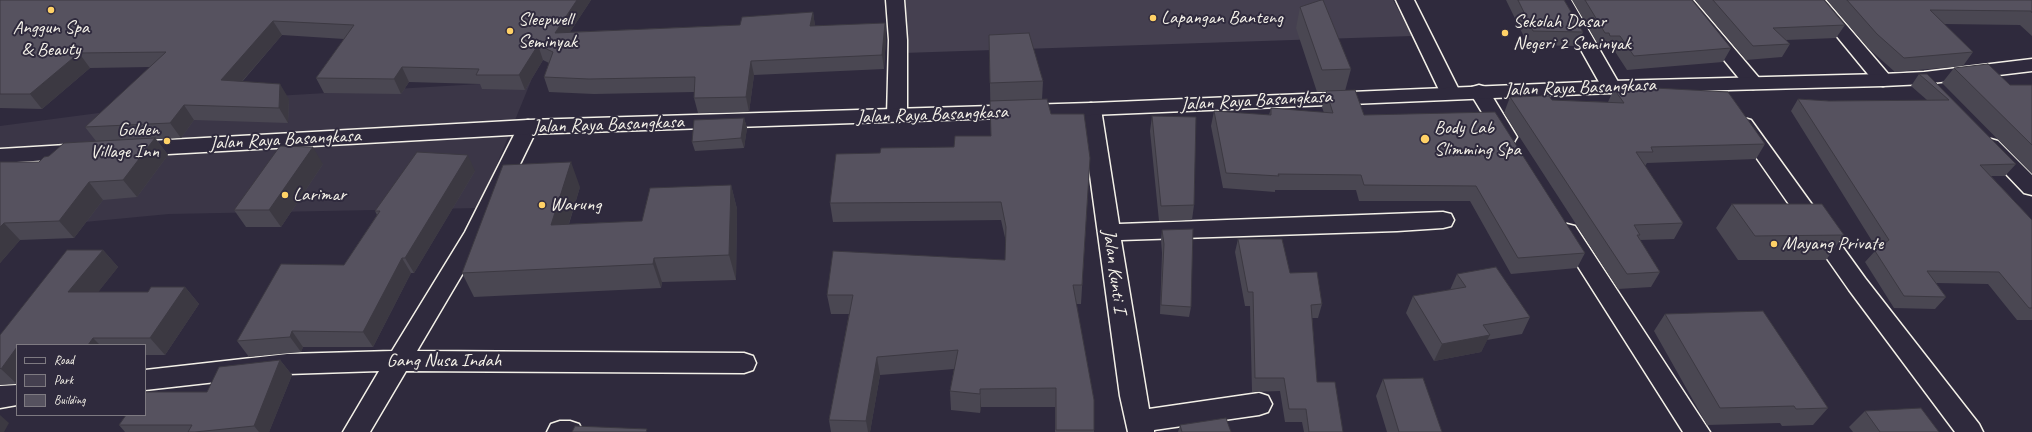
<!DOCTYPE html>
<html>
<head>
<meta charset="utf-8">
<style>
	body { margin:0 }
	#map { position:relative; width:2032px; height:432px; overflow:hidden; background:#2f2a3d; font-family:Caveat,sans-serif }
	canvas { display:block }
	.legend { position:absolute; left:16px; top:344px; width:130px; height:72px; box-sizing:border-box; background:#2f2a3d; border:1px solid #7e7a81; margin:0; padding:5px 7px; list-style:none; font-size:12px; color:#f4f1e8 }
	.legend li { display:flex; align-items:center; gap:8px; height:20px }
	.legend b { width:20px; border:1px solid #7e7a81 }
</style>
</head>
<body>
<div id="map">
<canvas width="2032" height="432"></canvas>
<ul class="legend">
<li><b style="height:5px;background:#2f2a3d"></b>Road</li>
<li><b style="height:11px;background:#454050"></b>Park</li>
<li><b style="height:11px;background:#56525f"></b>Building</li>
</ul>
</div>
<script>
const g = document.querySelector('canvas').getContext('2d');
g.lineJoin = 'round';
function fillPath(path, color) {
  g.fillStyle = color;
  g.fill(path, 'evenodd');
}
function shape(rows) {
  const path = new Path2D();
  for (const r of rows) {
    path.moveTo(r[0], r[1]);
    for (let i = 2; i < r.length; i += 2) path.lineTo(r[i], r[i + 1]);
  }
  return path;
}
function trace(path, color, width, dash) {
  g.strokeStyle = color;
  g.lineWidth = width;
  g.lineCap = dash ? 'butt' : 'round';
  g.setLineDash(dash || []);
  g.stroke(path);
}
function label(font, color, halo, rows, align = 'center') {
  g.font = font + ' Caveat,sans-serif';
  g.lineWidth = 4;
  g.setLineDash([]);
  g.textBaseline = 'middle';
  g.strokeStyle = halo;
  g.fillStyle = color;
  for (const [text, x, y, turn = 0] of rows) {
    g.save();
    g.translate(x, y);
    g.rotate((+turn || 0) * Math.PI / 180);
    g.textAlign = isNaN(turn) ? turn : align;
    if (halo) g.strokeText(text, 0, 0);
    g.fillText(text, 0, 0);
    g.restore();
  }
}
fillPath(shape([
	[531,81,479,208,169,214,0,230,0,126,190,101]
]), '#3b3647');
fillPath(shape([
	[905,0,1393,0,1412,36,903,53]
]), '#454050');
const minor = shape([
	[886,0,904,0,907,40,907,116,904,121,897,122,890,121,887,116,889,40,886,0],
	[1396,0,1414,0,1460,92,1457,96,1450,98,1443,96,1440,92,1396,0],
	[1553,0,1571,0,1621,87,1618,91,1611,93,1604,91,1553,0],
	[1675,0,1693,0,1760,79,1763,83,1760,87,1753,89,1746,87,1675,0],
	[1807,0,1825,0,1890,76,1893,80,1890,84,1883,86,1876,84,1807,0],
	[1479,85,1486,87,1489,91,1517,137,1514,142,1507,144,1500,142,1497,137,1469,91,1472,87,1479,85],
	[1091,103,1098,105,1101,109,1119,224,1443,212,1451,214,1454,220,1451,226,1443,228,1397,231,1121,240,1149,409,1259,393,1268,396,1272,404,1268,412,1259,415,1154,430,1154,432,1128,432,1120,396,1081,109,1084,105,1091,103],
	[1744,118,1751,120,1865,278,1979,424,1983,432,1955,432,1849,290,1737,130,1734,125,1737,120,1744,118],
	[528,120,535,122,538,127,486,234,417,351,744,353,753,356,756,363,753,370,744,373,406,371,370,432,343,432,379,371,287,374,145,390,145,370,287,354,392,351,465,232,518,127,521,122,528,120],
	[1991,139,1998,141,2032,175,2032,195,2024,193,1984,151,1981,146,1984,141,1991,139],
	[1567,224,1575,226,1710,432,1683,432,1556,232,1559,226,1567,224],
	[17,385,17,405,0,408,0,386,17,385],
	[560,421,570,421,579,424,583,432,547,432,551,424,560,421]
]);
const major = shape([
	[2032,59,2032,71,1924,84,1883,86,1611,93,1091,115,528,134,132,156,125,154,122,149,125,144,132,142,528,120,1091,103,1611,81,1883,74,1924,72,2032,59],
	[83,144,90,146,93,151,90,156,83,158,0,163,0,149,83,144]
]);
trace(minor, '#f4f1e8', 3);
trace(major, '#f4f1e8', 3);
fillPath(minor, '#2f2a3d');
fillPath(major, '#2f2a3d');
fillPath(shape([
	[0,0,591,0,570,32,740,25,813,12,815,26,885,23,886,37,884,69,754,75,749,112,698,113,694,98,694,92,594,94,549,92,544,77,549,63,543,60,525,90,482,89,480,84,409,82,401,94,324,93,316,78,344,39,282,35,242,82,289,99,288,123,194,120,181,138,156,139,168,155,137,197,103,200,74,238,20,240,0,263,0,162,39,162,49,156,96,141,85,127,150,67,90,68,42,109,0,108],
	[1506,0,1564,0,1583,32,1577,46,1528,45],
	[1572,0,1692,0,1731,48,1723,62,1627,70,1614,50,1604,49,1603,46,1599,46],
	[1695,0,1824,0,1845,25,1836,38,1786,40,1790,44,1782,57,1746,60],
	[1827,0,2032,0,2032,36,2020,25,1944,24,1973,52,1963,66,1895,72,1868,48],
	[1300,7,1351,69,1345,91,1364,115,1585,253,1577,268,1511,274,1470,201,1359,201,1356,190,1275,190,1275,192,1223,188,1211,126,1214,111,1269,115,1271,108,1324,113,1322,107,1326,92,1317,92,1296,28],
	[989,35,1043,81,1042,100,1051,114,1090,158,1081,304,1076,304,1094,400,1094,432,1055,432,1055,407,981,407,980,413,951,410,950,391,954,369,880,375,870,432,831,432,829,420,849,314,831,314,827,295,1005,260,1006,242,1001,220,833,222,830,203,880,153,954,147,991,136],
	[1954,68,2010,85,2032,85,2032,174,1942,83],
	[1919,74,1927,74,2016,164,2005,176,1991,176,2032,220,2032,320,2017,320,1988,284,1936,283,1946,297,1935,309,1894,308,1865,262,1875,251,1877,249,1791,111,1798,99,1829,101,1927,100,1911,86],
	[1614,89,1765,144,1756,159,1647,163,1645,166,1683,223,1674,239,1640,240,1660,272,1651,287,1618,289,1504,113,1510,97,1552,100,1608,102],
	[1152,116,1194,205,1192,220,1159,221,1150,131],
	[744,118,747,128,744,148,695,151,692,142],
	[323,164,281,227,246,227,234,210],
	[475,171,414,273,411,273,373,347,303,347,301,352,249,357,237,341,344,265,377,215,375,211],
	[731,185,737,209,736,280,662,282,661,288,474,297,462,273,580,187,569,224,642,221],
	[1732,204,1844,235,1826,260,1738,260,1716,228],
	[1162,230,1191,307,1189,317,1160,314,1162,253,1161,240],
	[1238,239,1290,273,1322,304,1318,318,1312,318,1317,382,1343,432,1304,432,1302,422,1285,422,1280,391,1252,392,1250,306,1245,306,1235,252],
	[103,250,118,267,98,292,148,292,185,287,199,304,165,355,145,355,145,345,17,345,16,384,0,385,0,335],
	[1457,274,1530,317,1522,334,1487,340,1481,352,1434,361,1406,313,1413,296,1450,290],
	[1665,314,1828,408,1813,425,1782,426,1780,423,1707,425,1654,331],
	[280,360,292,375,269,432,125,432,119,425,207,392],
	[1383,379,1442,432,1387,432,1376,396],
	[1865,411,1939,432,1853,432,1849,427],
	[1180,425,1231,432,1178,432]
]), '#4a4752');
fillPath(shape([
	[577,0,591,0,560,47,555,33],
	[813,12,815,26,810,26],
	[273,21,282,35,230,95,221,80],
	[885,23,886,37,884,69,882,55],
	[538,45,543,60,525,90,519,75],
	[79,53,90,68,42,109,30,94],
	[751,61,754,75,749,112,746,97],
	[402,67,409,82,401,94,394,79],
	[280,84,289,99,288,123,279,108],
	[184,105,194,120,181,138,170,123],
	[744,118,747,128,744,148,741,138],
	[155,138,168,155,137,197,123,180],
	[313,147,323,164,281,227,269,210],
	[468,155,475,171,414,273,405,258],
	[571,162,580,187,561,249,551,225],
	[89,182,103,200,74,238,59,221],
	[731,185,737,209,736,280,729,255],
	[4,223,20,240,0,263,0,227],
	[103,250,118,267,84,310,68,292],
	[402,258,411,273,373,347,363,332],
	[654,258,662,282,661,288,653,264],
	[185,287,199,304,165,355,150,338],
	[292,331,303,347,301,352,290,337],
	[1490,335,1481,352,1434,361,1442,344],
	[93,338,100,345,88,345],
	[17,347,17,384,1,369],
	[877,357,880,375,870,432,868,432,866,421],
	[280,360,292,375,269,432,259,432,254,426],
	[980,389,981,407,980,413],
	[0,415,9,423,4,432,0,432]
]), '#3c3942');
const building = shape([
	[0,0,577,0,555,33,740,25,742,17,813,12,810,26,885,23,882,55,751,61,746,97,694,98,695,77,589,79,544,77,553,52,538,45,519,75,476,75,479,69,402,67,394,79,316,78,354,25,273,21,221,80,280,84,279,108,184,105,170,123,85,127,166,52,79,53,30,94,0,94,0,0],
	[1321,0,1323,0,1351,69,1322,70,1300,7,1321,0],
	[1518,0,1564,0,1583,32,1533,31,1518,0],
	[1585,0,1692,0,1731,48,1634,56,1620,36,1610,36,1609,33,1605,33,1585,0],
	[1713,0,1824,0,1845,25,1773,28,1790,44,1753,46,1713,0],
	[1847,0,2032,0,2032,13,2031,11,1930,10,1973,52,1904,58,1877,34,1847,0],
	[1029,33,1043,81,990,83,989,35,1029,33],
	[1988,64,2010,85,2032,85,2032,145,1954,68,1988,64],
	[1919,74,1927,74,2016,164,1980,165,2032,220,2032,308,2029,308,1999,272,1927,271,1946,297,1904,296,1875,251,1889,240,1798,99,1829,101,1949,100,1919,74],
	[1655,88,1728,92,1765,144,1651,147,1653,152,1636,152,1683,223,1634,225,1640,235,1637,235,1660,272,1627,274,1510,97,1549,96,1552,100,1624,103,1614,89,1655,88],
	[1355,90,1364,115,1495,112,1585,253,1518,258,1476,186,1364,185,1361,175,1278,174,1279,176,1226,173,1214,111,1271,115,1271,108,1333,113,1326,91,1355,90],
	[1047,99,1051,114,1084,114,1090,158,1082,285,1073,285,1094,400,1094,430,1056,430,1056,388,980,389,980,394,950,391,958,350,877,357,866,421,829,420,853,295,827,295,833,251,1005,260,1006,227,1001,202,830,203,836,154,880,153,881,148,954,147,955,136,991,136,990,101,1047,99],
	[1152,116,1196,117,1194,205,1161,206,1152,116],
	[744,118,741,138,692,142,694,120,744,118],
	[155,138,123,180,89,182,59,221,4,223,0,227,0,162,39,162,44,157,49,156,64,143,155,138],
	[280,146,313,147,269,210,234,210,280,146],
	[417,152,468,155,405,258,402,258,363,332,292,331,290,337,237,341,281,264,344,265,380,211,375,211,417,152],
	[571,162,551,225,642,221,650,188,731,185,729,255,654,258,653,264,462,273,503,165,571,162],
	[1732,204,1822,204,1844,235,1755,236,1732,204],
	[1193,229,1191,307,1161,305,1164,244,1162,230,1193,229],
	[1238,239,1282,239,1290,273,1317,272,1322,304,1311,305,1317,382,1335,382,1343,432,1309,432,1306,409,1289,409,1284,378,1255,378,1253,292,1248,292,1238,239],
	[67,250,103,250,68,292,148,292,151,287,185,287,150,338,93,338,88,345,17,345,17,347,1,369,0,368,0,335,67,250],
	[1496,267,1530,317,1483,325,1490,335,1442,344,1413,296,1466,287,1457,274,1496,267],
	[1763,311,1828,408,1796,409,1794,406,1720,408,1665,314,1763,311],
	[280,360,254,426,195,432,188,432,192,425,119,425,126,415,145,415,145,392,207,392,219,367,280,360],
	[1423,378,1442,432,1399,432,1383,379,1423,378],
	[1921,408,1939,432,1880,432,1865,411,1921,408],
	[1226,418,1231,432,1182,432,1180,425,1226,418],
	[575,426,647,429,646,432,572,432,575,426]
]);
fillPath(building, '#56525f');
trace(building, '#3c3942', 1);
for (const [x, y, r, color] of [
	[51,10,4,"#ffd166"],
	[1153,18,4,"#ffd166"],
	[510,31,4,"#ffd166"],
	[1505,33,4,"#ffd166"],
	[1425,139,5,"#ffd166"],
	[167,141,4,"#ffd166"],
	[285,195,4,"#ffd166"],
	[542,205,4,"#ffd166"],
	[1774,244,4,"#ffd166"]
]) {
  const dot = new Path2D();
  dot.arc(x, y, r, 0, 2 * Math.PI);
  g.fillStyle = color;
  g.fill(dot);
  trace(dot, '#2f2a3d', 1.5);
}
label('19px', '#f4f1e8', '#2f2a3d', [
	["Lapangan Banteng",1161,18],
	["Sleepwell",518,20],
	["Seminyak",518,42],
	["Sekolah Dasar",1513,22],
	["Negeri 2 Seminyak",1513,44],
	["Anggun Spa",51,28,"center"],
	["& Beauty",51,50,"center"],
	["Body Lab",1434,128],
	["Slimming Spa",1434,150],
	["Golden",159,130,"right"],
	["Village Inn",159,152,"right"],
	["Larimar",293,195],
	["Warung",550,205],
	["Mayang Private",1782,244]
], 'left');
label('19px', '#f4f1e8', '#2f2a3d', [
	["Jalan Raya Basangkasa",1580,88,-2],
	["Jalan Raya Basangkasa",1256,101,-3],
	["Jalan Raya Basangkasa",932,115,-2],
	["Jalan Raya Basangkasa",608,125,-2],
	["Jalan Raya Basangkasa",285,140,-3],
	["Jalan Kunti I",1114,271,82],
	["Gang Nusa Indah",444,361]
]);
</script>
</body>
</html>
